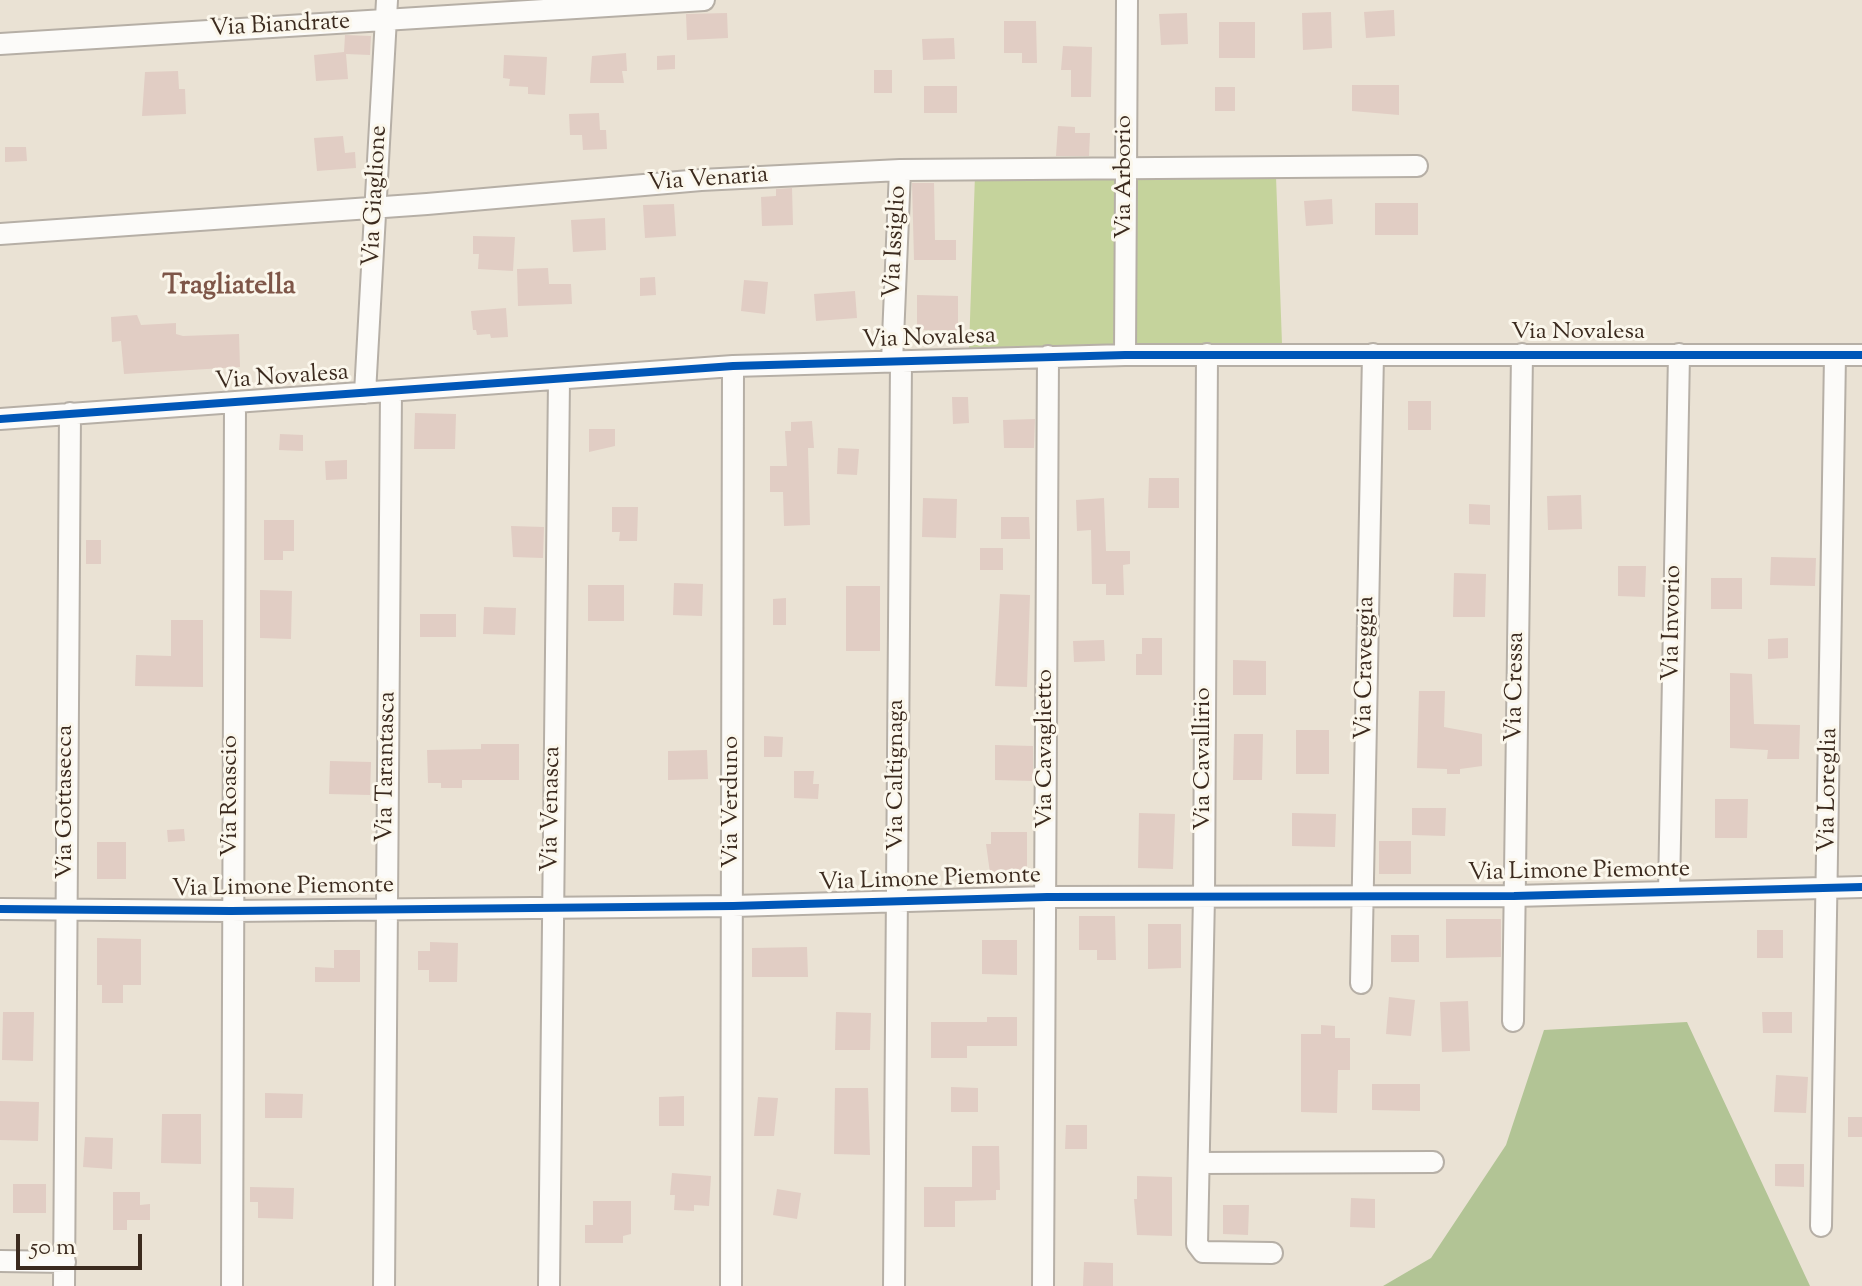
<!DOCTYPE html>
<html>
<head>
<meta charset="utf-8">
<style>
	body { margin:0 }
	#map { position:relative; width:1862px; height:1286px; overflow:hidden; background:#eae2d4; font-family:"Sorts Mill Goudy",serif }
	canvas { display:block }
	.scale { position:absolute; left:16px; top:1234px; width:126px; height:36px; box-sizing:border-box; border:4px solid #3b2a1e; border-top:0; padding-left:10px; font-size:24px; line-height:28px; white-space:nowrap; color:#3b2a1e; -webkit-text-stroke:6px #fbf7ec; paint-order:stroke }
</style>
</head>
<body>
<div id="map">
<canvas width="1862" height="1286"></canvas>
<div class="scale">50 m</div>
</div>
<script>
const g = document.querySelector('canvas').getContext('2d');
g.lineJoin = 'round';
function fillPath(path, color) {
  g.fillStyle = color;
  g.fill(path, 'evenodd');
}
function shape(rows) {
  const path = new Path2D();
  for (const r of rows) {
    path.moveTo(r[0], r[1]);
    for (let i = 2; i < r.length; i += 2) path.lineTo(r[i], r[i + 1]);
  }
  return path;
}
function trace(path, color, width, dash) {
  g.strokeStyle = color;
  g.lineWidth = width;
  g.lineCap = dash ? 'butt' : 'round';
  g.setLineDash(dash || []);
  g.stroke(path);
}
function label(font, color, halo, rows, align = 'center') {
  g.font = font + ' "Sorts Mill Goudy",serif';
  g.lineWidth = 6;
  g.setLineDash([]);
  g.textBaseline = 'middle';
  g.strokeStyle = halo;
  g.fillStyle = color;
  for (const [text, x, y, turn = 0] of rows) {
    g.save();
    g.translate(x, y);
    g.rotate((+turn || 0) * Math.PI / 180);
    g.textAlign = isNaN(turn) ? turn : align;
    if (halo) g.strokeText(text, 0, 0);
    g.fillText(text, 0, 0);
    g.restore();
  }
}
fillPath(shape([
	[975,175,1119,177,1116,337,1113,344,969,348],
	[1136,175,1276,176,1282,344,1131,344]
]), '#c5d39c');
fillPath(shape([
	[1687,1022,1810,1286,1383,1286,1431,1258,1506,1145,1544,1030]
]), '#b2c495');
fillPath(shape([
	[1394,10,1395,36,1366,38,1364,12],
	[1331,12,1332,48,1303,50,1302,13],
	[727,13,728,38,687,40,686,14],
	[1187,13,1188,44,1161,45,1159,14],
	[1004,21,1036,21,1037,63,1022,63,1022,53,1004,53],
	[1219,22,1255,22,1255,58,1219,58],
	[345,35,371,36,370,55,346,54,348,79,316,81,314,55,344,52],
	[954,38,955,59,923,60,922,39],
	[1063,46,1092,47,1091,97,1071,97,1071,70,1061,70],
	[626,53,627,71,622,71,624,83,590,83,592,56],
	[504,55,547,57,545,95,528,94,528,87,509,86,510,79,503,78],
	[675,55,675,69,657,70,657,56],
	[874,70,892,70,892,93,874,93],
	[178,71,179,89,185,89,186,114,142,116,145,72],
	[1352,85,1399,85,1399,115,1352,111],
	[924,86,957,86,957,113,924,113],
	[1215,87,1235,87,1235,111,1215,111],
	[599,113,600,130,606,130,607,149,583,150,582,135,570,135,569,114],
	[1058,126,1075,127,1075,133,1090,133,1089,156,1056,156],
	[343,136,345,153,355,152,356,168,317,171,314,138],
	[5,147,26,147,27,161,5,162],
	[912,183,934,183,935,240,956,240,956,260,914,260],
	[792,188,793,225,762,226,761,197,776,196,776,189],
	[1332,199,1333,224,1306,226,1304,201],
	[1375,203,1418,203,1418,235,1375,235],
	[674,204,676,236,645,238,643,205],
	[605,218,606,250,573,252,571,220],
	[473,236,515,237,513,271,478,269,479,254,473,254],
	[548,268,549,284,571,284,572,304,518,306,517,269],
	[655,277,656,295,640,296,640,278],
	[744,280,768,282,765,314,741,311],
	[855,291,857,318,816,321,814,294],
	[917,295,958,296,958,330,917,330],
	[506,308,508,337,491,338,490,334,477,335,476,330,473,330,471,311],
	[137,315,141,325,176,323,176,334,183,336,239,334,240,367,124,374,121,341,112,342,111,317],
	[952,397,968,397,969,423,953,424],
	[1408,401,1431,401,1431,430,1408,430],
	[415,413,456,414,455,449,414,449],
	[1035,419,1034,448,1004,448,1003,420],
	[812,421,814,448,808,448,810,525,784,526,783,492,770,492,770,466,787,466,785,431,791,431,791,422],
	[589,429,615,429,615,446,589,452],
	[280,434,303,435,303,451,279,450],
	[838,448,859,449,857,475,837,474],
	[347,460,347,479,326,480,325,461],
	[1149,478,1179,478,1179,508,1148,508],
	[1581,495,1582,529,1548,530,1547,496],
	[923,498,957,499,956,538,922,537],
	[1104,498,1106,551,1130,551,1130,564,1123,565,1124,595,1106,595,1106,584,1092,584,1091,530,1077,531,1076,500],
	[1469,504,1490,505,1490,525,1469,524],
	[612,507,638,507,637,541,619,541,620,532,612,532],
	[1001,517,1029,517,1030,539,1001,539],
	[264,520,294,520,294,551,283,551,283,560,264,560],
	[511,526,544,527,543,558,513,557],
	[86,540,101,540,101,564,86,564],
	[980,548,1003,548,1003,570,980,570],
	[1771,557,1816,558,1815,586,1770,585],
	[1618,566,1646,566,1645,597,1618,596],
	[1454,573,1486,574,1485,617,1453,617],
	[1711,578,1742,578,1742,609,1711,609],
	[674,583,703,584,702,616,673,615],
	[588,585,624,585,624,621,588,621],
	[846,586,880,586,880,651,846,651],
	[260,590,292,591,291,639,260,638],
	[1000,594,1030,595,1027,687,995,686],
	[786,598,786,625,773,625,773,599],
	[484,607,516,608,515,635,483,634],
	[420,614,456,614,456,637,420,637],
	[171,620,203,620,203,687,135,686,136,655,171,656],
	[1142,638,1162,638,1162,675,1136,675,1136,654,1142,654],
	[1788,638,1788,658,1768,659,1768,639],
	[1104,640,1105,661,1074,662,1073,641],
	[1233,660,1266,661,1266,695,1233,695],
	[1730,673,1752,674,1754,724,1800,725,1799,759,1767,759,1768,750,1730,748],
	[1419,691,1445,691,1444,727,1482,734,1482,766,1460,769,1460,774,1447,774,1447,769,1417,768],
	[1296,730,1329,730,1329,774,1296,774],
	[1234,734,1263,734,1262,780,1233,780],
	[764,736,783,737,782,757,764,757],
	[481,744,519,744,519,780,462,780,462,788,441,788,441,783,428,783,427,750,481,749],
	[995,745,1033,746,1033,781,995,780],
	[707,750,708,779,668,780,668,751],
	[330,761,371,762,370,795,329,794],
	[794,771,814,771,813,784,819,784,818,799,794,798],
	[1715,799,1748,799,1747,838,1715,838],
	[1412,808,1446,808,1445,836,1412,835],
	[1139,813,1175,814,1173,869,1138,868],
	[1292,813,1336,814,1335,847,1292,846],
	[184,829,185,841,168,842,167,830],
	[991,832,1027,832,1027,874,990,873,986,844,991,844],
	[1379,841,1411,841,1411,874,1379,874],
	[97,842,126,842,126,879,97,879],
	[1079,916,1115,916,1116,960,1097,960,1097,950,1079,950],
	[1446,919,1501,919,1501,957,1446,958],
	[1148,924,1181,924,1181,968,1148,969],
	[1757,930,1783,930,1783,958,1757,958],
	[1391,935,1419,935,1419,962,1391,962],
	[97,938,141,939,141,985,123,985,123,1003,102,1003,102,985,97,985],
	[982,940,1017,940,1017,975,982,974],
	[430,942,458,943,457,982,429,982,429,970,418,970,418,951,430,951],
	[807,947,808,977,752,977,752,948],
	[334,950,360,950,360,982,315,982,315,967,334,968],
	[1389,997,1415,1000,1411,1036,1386,1034],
	[1468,1001,1470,1051,1442,1052,1440,1002],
	[3,1012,34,1012,33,1061,2,1060],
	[836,1012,871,1013,870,1050,835,1050],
	[1762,1012,1792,1012,1792,1033,1763,1033],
	[987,1017,1017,1017,1017,1046,967,1046,967,1058,931,1058,931,1022,987,1022],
	[1321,1025,1335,1026,1335,1038,1350,1038,1350,1070,1338,1070,1337,1113,1301,1112,1301,1034,1321,1034],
	[1776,1075,1808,1077,1806,1113,1774,1112],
	[1372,1084,1420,1084,1420,1111,1372,1110],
	[951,1087,978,1088,978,1112,951,1112],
	[835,1088,868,1088,870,1155,834,1154],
	[265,1093,303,1094,302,1118,265,1118],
	[684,1096,684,1126,659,1126,659,1097],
	[758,1097,778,1098,774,1136,754,1136],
	[0,1101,39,1102,38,1141,0,1140],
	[162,1114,201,1114,201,1164,161,1163],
	[1848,1117,1862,1117,1862,1137,1848,1137],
	[1066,1125,1087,1125,1087,1149,1065,1149],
	[85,1137,113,1138,112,1169,83,1167],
	[972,1146,999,1146,1000,1190,996,1190,996,1200,955,1201,955,1227,924,1227,924,1187,972,1187],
	[1775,1164,1804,1164,1804,1187,1775,1186],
	[672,1173,711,1176,709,1206,694,1205,694,1211,674,1210,675,1195,670,1195],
	[1137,1176,1172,1177,1172,1236,1137,1235,1134,1199,1137,1199],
	[13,1184,46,1184,46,1213,13,1213],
	[250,1187,294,1188,293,1219,258,1218,258,1202,250,1202],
	[777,1189,801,1193,797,1219,773,1215],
	[113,1192,140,1192,140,1205,150,1204,150,1220,127,1220,127,1230,113,1230],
	[1351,1198,1375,1199,1375,1228,1350,1227],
	[593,1201,631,1201,631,1234,623,1236,623,1243,585,1243,585,1225,593,1225],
	[1223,1205,1249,1205,1248,1235,1223,1234],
	[1084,1262,1113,1263,1113,1286,1083,1286]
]), '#e1cdc4');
const minor = shape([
	[0,44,704,0],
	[0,234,427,204,701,180,900,170,1417,166],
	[1207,354,1204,896,1197,1244,1203,1252,1272,1253],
	[1125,355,1127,0],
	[892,362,900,170],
	[365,393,387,0],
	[0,419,733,366,1125,355,1862,355],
	[1669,892,1679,354],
	[0,909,231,911,733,906,1047,897,1514,896,1862,887],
	[1361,983,1373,354],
	[1513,1021,1522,354],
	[1199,1163,1433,1162],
	[1821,1226,1835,355],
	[0,1261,65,1262],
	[64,1286,70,413],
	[232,1286,235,402],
	[384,1286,391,391],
	[549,1286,559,380],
	[731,1286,733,366],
	[894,1286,901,361],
	[1043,1286,1048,356]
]);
trace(minor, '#b6afa6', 24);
trace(minor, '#fcfbf9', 20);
trace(shape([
	[0,419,733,366,1125,355,1862,355],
	[0,909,231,911,733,906,1047,897,1514,896,1862,887]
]), '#0057b8', 8);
label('24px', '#3b2a1e', '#fbf7ec', [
	["Via Biandrate",280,27,-3],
	["Via Arborio",1126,177,-90],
	["Via Venaria",708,181,-4],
	["Via Giaglione",377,196,-87],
	["Via Issiglio",897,242,-87],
	["Via Novalesa",1578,334],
	["Via Novalesa",929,340,-2],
	["Via Novalesa",282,379,-4],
	["Via Invorio",1674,623,-89],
	["Via Craveggia",1367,668,-89],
	["Via Cressa",1517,687,-89],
	["Via Cavaglietto",1047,749,-90],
	["Via Cavallirio",1205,759,-90],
	["Via Tarantasca",388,767,-89],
	["Via Caltignaga",898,775,-90],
	["Via Loreglia",1830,790,-89],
	["Via Roascio",232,796,-90],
	["Via Gottasecca",67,802,-90],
	["Via Verduno",733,802,-90],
	["Via Venasca",553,809,-89],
	["Via Limone Piemonte",1579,873,-1],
	["Via Limone Piemonte",930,881,-2],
	["Via Limone Piemonte",283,889,-1]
]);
label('bold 28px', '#7e5648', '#fbf7ec', [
	["Tragliatella",229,288]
]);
</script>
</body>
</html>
